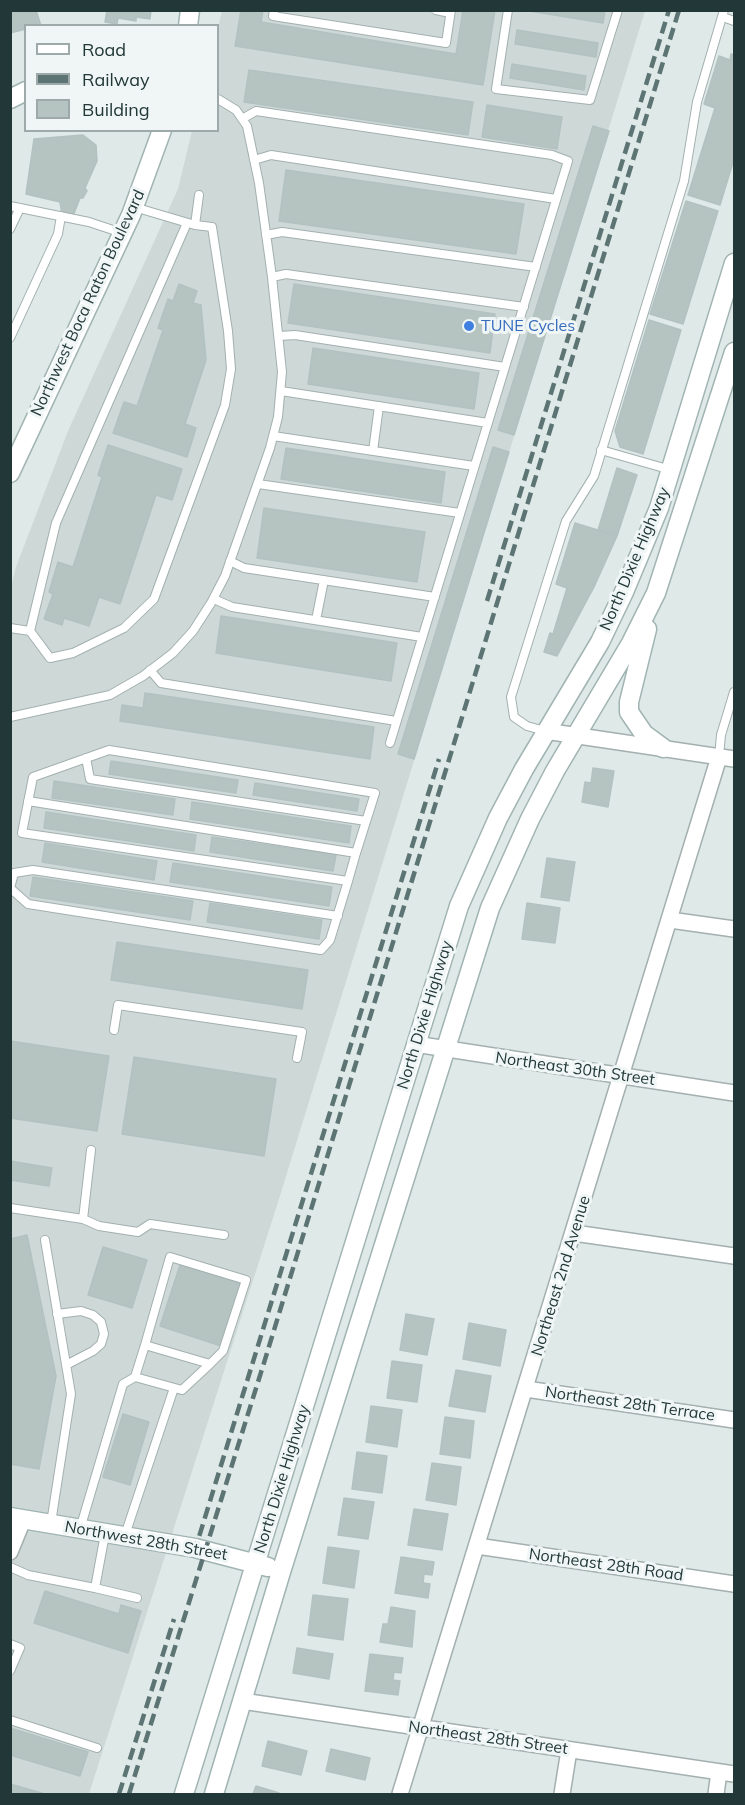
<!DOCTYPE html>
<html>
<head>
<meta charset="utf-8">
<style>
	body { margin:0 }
	#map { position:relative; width:745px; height:1805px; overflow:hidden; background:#dfe9e7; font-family:Mulish,sans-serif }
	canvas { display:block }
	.frame { position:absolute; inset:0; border:12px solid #223838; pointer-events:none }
	.legend { position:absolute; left:24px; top:24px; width:195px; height:108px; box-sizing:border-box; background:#f0f6f5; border:2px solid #9eaaa9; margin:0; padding:8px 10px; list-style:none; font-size:18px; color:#223838 }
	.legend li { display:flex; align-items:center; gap:12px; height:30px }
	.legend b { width:30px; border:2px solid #9eaaa9 }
</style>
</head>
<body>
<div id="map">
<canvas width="745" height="1805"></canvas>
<div class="frame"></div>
<ul class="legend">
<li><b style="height:8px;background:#fff"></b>Road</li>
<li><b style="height:8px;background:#5c7473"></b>Railway</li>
<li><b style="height:16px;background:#b5c4c1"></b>Building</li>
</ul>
</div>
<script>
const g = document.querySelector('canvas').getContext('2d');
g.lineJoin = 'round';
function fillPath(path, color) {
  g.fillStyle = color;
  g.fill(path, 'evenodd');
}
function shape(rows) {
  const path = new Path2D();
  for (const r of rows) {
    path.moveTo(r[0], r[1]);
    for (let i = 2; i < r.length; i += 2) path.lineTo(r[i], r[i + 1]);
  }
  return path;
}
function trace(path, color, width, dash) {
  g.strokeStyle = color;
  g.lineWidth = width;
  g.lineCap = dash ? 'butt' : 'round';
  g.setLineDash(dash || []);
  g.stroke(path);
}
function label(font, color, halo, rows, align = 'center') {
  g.font = font + ' Mulish,sans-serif';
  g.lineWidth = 6;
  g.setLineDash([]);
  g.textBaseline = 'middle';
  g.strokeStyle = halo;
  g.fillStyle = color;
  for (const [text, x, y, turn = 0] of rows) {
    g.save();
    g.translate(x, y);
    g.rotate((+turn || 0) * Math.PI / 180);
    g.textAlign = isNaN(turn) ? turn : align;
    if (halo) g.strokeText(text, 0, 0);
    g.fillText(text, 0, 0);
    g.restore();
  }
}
fillPath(shape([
	[222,11,645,11,279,1199,89,1794,11,1794,10,592,16,567,68,431,178,189,192,131,218,130,218,28]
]), '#ced9d7');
const building = shape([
	[10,10,36,10,41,26,26,26,26,29,10,33,10,10],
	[107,10,151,10,150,19,136,17,136,21,118,18,117,24,105,22,107,10],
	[241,10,263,10,261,22,456,54,463,10,495,10,483,85,235,46,241,10],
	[523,10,605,10,603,23,523,10],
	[517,30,598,43,596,57,515,44,517,30],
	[731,54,734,55,734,159,720,205,688,195,715,108,704,104,719,56,730,60,731,54],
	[512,64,586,76,584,90,510,78,512,64],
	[249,70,473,102,468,135,244,102,249,70],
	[487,105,562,117,557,149,482,137,487,105],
	[593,126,609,131,514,435,498,430,593,126],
	[83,135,96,145,97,161,85,188,87,191,83,198,80,198,73,216,62,215,60,202,26,194,34,139,83,135],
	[286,170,524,204,516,254,279,221,286,170],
	[686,201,718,211,683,324,650,314,686,201],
	[179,284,197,291,193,303,201,305,206,360,185,424,196,428,187,457,113,433,124,402,137,406,163,330,158,328,168,299,173,301,179,284],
	[294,284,495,314,490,353,288,323,294,284],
	[649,320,681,330,643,454,620,447,615,431,649,320],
	[313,348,479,373,474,409,308,384,313,348],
	[108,445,182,469,172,500,156,495,120,604,99,597,89,626,64,618,62,625,44,619,53,594,49,592,58,562,73,567,102,477,98,475,108,445],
	[493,447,509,452,414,759,398,754,493,447],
	[286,448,445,472,441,503,281,479,286,448],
	[617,468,637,475,617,536,598,530,617,468],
	[264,508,425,532,417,582,257,558,264,508],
	[575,523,617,536,594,587,557,656,544,652,550,633,553,634,567,588,556,584,575,523],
	[221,616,397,643,391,681,216,653,221,616],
	[145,693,374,727,370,759,120,721,122,705,143,708,145,693],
	[111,761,238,780,236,793,109,774,111,761],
	[593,768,614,771,608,807,582,802,585,782,591,783,593,768],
	[54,781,175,799,173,815,52,798,54,781],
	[255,783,359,799,357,811,253,795,255,783],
	[192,802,351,826,349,843,190,819,192,802],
	[46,812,196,835,194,851,44,828,46,812],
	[212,837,336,855,333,871,210,852,212,837],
	[45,843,157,861,154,880,42,862,45,843],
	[547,858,575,862,569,901,541,897,547,858],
	[173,863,332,887,329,906,170,882,173,863],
	[33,877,193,901,190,920,30,896,33,877],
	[210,903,322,920,319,939,207,922,210,903],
	[527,903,560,908,555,943,522,939,527,903],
	[117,942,308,970,302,1009,111,980,117,942],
	[10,1041,109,1056,97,1131,10,1118,10,1041],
	[134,1057,276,1079,264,1156,122,1134,134,1057],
	[10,1161,52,1168,49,1186,10,1180,10,1161],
	[27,1235,56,1376,39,1469,10,1464,10,1239,27,1235],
	[103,1247,147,1260,132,1308,88,1295,103,1247],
	[180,1265,241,1284,221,1346,160,1326,180,1265],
	[406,1314,434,1319,427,1355,400,1350,406,1314],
	[469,1323,506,1330,500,1366,463,1359,469,1323],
	[392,1361,422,1365,417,1402,387,1398,392,1361],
	[456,1370,491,1376,485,1412,449,1406,456,1370],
	[371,1406,402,1410,397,1447,366,1442,371,1406],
	[123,1414,149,1422,130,1485,103,1477,123,1414],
	[445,1417,474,1421,470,1458,440,1454,445,1417],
	[357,1452,387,1456,382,1493,352,1489,357,1452],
	[432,1463,461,1467,456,1505,426,1500,432,1463],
	[344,1498,374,1502,368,1539,338,1535,344,1498],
	[414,1509,448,1514,442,1550,408,1545,414,1509],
	[328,1547,359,1551,354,1588,323,1583,328,1547],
	[401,1557,434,1562,432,1575,424,1574,423,1583,430,1584,428,1598,395,1593,401,1557],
	[45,1591,119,1614,121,1605,141,1611,128,1653,34,1623,45,1591],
	[313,1595,348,1599,343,1640,308,1635,313,1595],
	[391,1607,415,1611,412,1647,380,1642,383,1624,388,1624,391,1607],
	[297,1648,333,1654,329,1679,293,1673,297,1648],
	[370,1654,403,1658,401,1673,394,1672,393,1680,400,1681,398,1695,365,1691,370,1654],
	[10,1728,88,1752,80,1776,10,1755,10,1728],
	[268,1741,307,1751,301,1775,262,1766,268,1741],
	[331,1749,370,1758,365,1780,326,1771,331,1749],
	[10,1784,45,1794,10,1794,10,1784],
	[256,1786,279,1793,279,1794,253,1794,256,1786]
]);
fillPath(building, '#b5c4c1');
trace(building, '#b2c2c0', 1.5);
const lane = shape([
	[274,10,273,16,446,43,451,10],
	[436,10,450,13],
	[508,10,496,89,590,100,618,10],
	[723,17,734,21],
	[242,119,256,111,552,155,568,161,390,743],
	[254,160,271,155,556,199],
	[10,206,89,222,122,233],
	[195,225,199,195],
	[10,229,20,208],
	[266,235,282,232,536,267],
	[272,277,286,274,524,307],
	[279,336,295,335,505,367],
	[10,338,58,234,61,216],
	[281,391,488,423],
	[273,436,474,466],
	[601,450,671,470],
	[373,451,379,406],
	[258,484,460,513],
	[230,561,244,568,435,597],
	[214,599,232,607,422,637],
	[316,620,324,580],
	[10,628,30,631,50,658,73,653,124,628,154,599,225,405,231,369,228,331,212,227,195,225,134,207],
	[30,631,56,523,187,223],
	[150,670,161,683,396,721],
	[10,717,110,695,143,676,173,653,193,631,211,603,225,576,270,448,278,417,282,372,272,277,259,183,247,126,236,110,218,99],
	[545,731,527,726,514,717,511,697,566,521,594,476,684,181,697,102,724,10],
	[719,757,721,735,734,692],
	[86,758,90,779,366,821],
	[28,801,356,853],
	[10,888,28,904,321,950,330,940,348,881,356,853,375,793,109,750,33,777,22,833,348,881],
	[10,888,14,873,33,870,338,916],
	[114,1030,118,1005,302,1032,297,1058],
	[10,1208,83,1219,91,1150],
	[83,1219,99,1226,138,1232,150,1224,224,1235],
	[45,1240,71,1394,51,1523],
	[170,1257,246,1280,223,1351,210,1364,145,1345,170,1257],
	[57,1314,81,1311,93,1315,101,1322,104,1334,101,1344,93,1351,66,1365],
	[145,1345,135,1377,182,1390,210,1364],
	[80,1529,123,1384,135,1377],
	[105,1534,95,1588,137,1598],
	[125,1535,174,1388],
	[10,1567,28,1575,95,1588],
	[10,1644,20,1648,10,1671],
	[10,1720,97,1748]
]);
const street = shape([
	[545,731,734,759],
	[670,920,734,929],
	[415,1044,734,1093],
	[574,1233,734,1256],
	[526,1389,734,1420],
	[477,1546,734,1584],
	[10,1552,23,1520],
	[242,1701,734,1774],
	[400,1794,719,757],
	[562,1794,569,1750],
	[716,1794,719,1772]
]);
const secondary = shape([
	[188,26,190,10],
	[10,99,26,91],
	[10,473,131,215,162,130],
	[647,629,629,702,629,712,644,734,663,748],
	[10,1517,195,1548,268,1567],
	[184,1794,459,906,498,818,524,769,600,642,624,592,659,508,734,263],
	[214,1794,281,1572,490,908,530,819,555,771,631,643,656,593,734,352]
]);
trace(lane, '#a3b0af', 10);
trace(street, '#a3b0af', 18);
trace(secondary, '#a0b4b2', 21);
trace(lane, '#fff', 8);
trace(street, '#fff', 15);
trace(secondary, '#fff', 18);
trace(shape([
	[487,601,669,10],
	[194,1553,439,759],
	[119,1794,174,1619],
	[129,1794,263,1366,679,10]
]), '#5c7473', 4.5, [12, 6]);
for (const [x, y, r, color] of [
	[469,326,6,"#3f7fe0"]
]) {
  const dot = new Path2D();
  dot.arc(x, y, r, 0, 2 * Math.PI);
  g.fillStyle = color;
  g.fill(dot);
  trace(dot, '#f0f6f5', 2);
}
label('16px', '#223838', '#f0f6f5', [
	["Northwest Boca Raton Boulevard",88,303,-65],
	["North Dixie Highway",635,559,-67],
	["North Dixie Highway",425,1015,-73],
	["Northeast 30th Street",575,1069,8],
	["Northeast 2nd Avenue",561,1276,-73],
	["Northeast 28th Terrace",630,1404,8],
	["North Dixie Highway",282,1479,-73],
	["Northwest 28th Street",146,1541,10],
	["Northeast 28th Road",606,1565,8],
	["Northeast 28th Street",488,1738,8]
]);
label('16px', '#366cbe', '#f0f6f5', [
	["TUNE Cycles",481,326]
], 'left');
</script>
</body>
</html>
